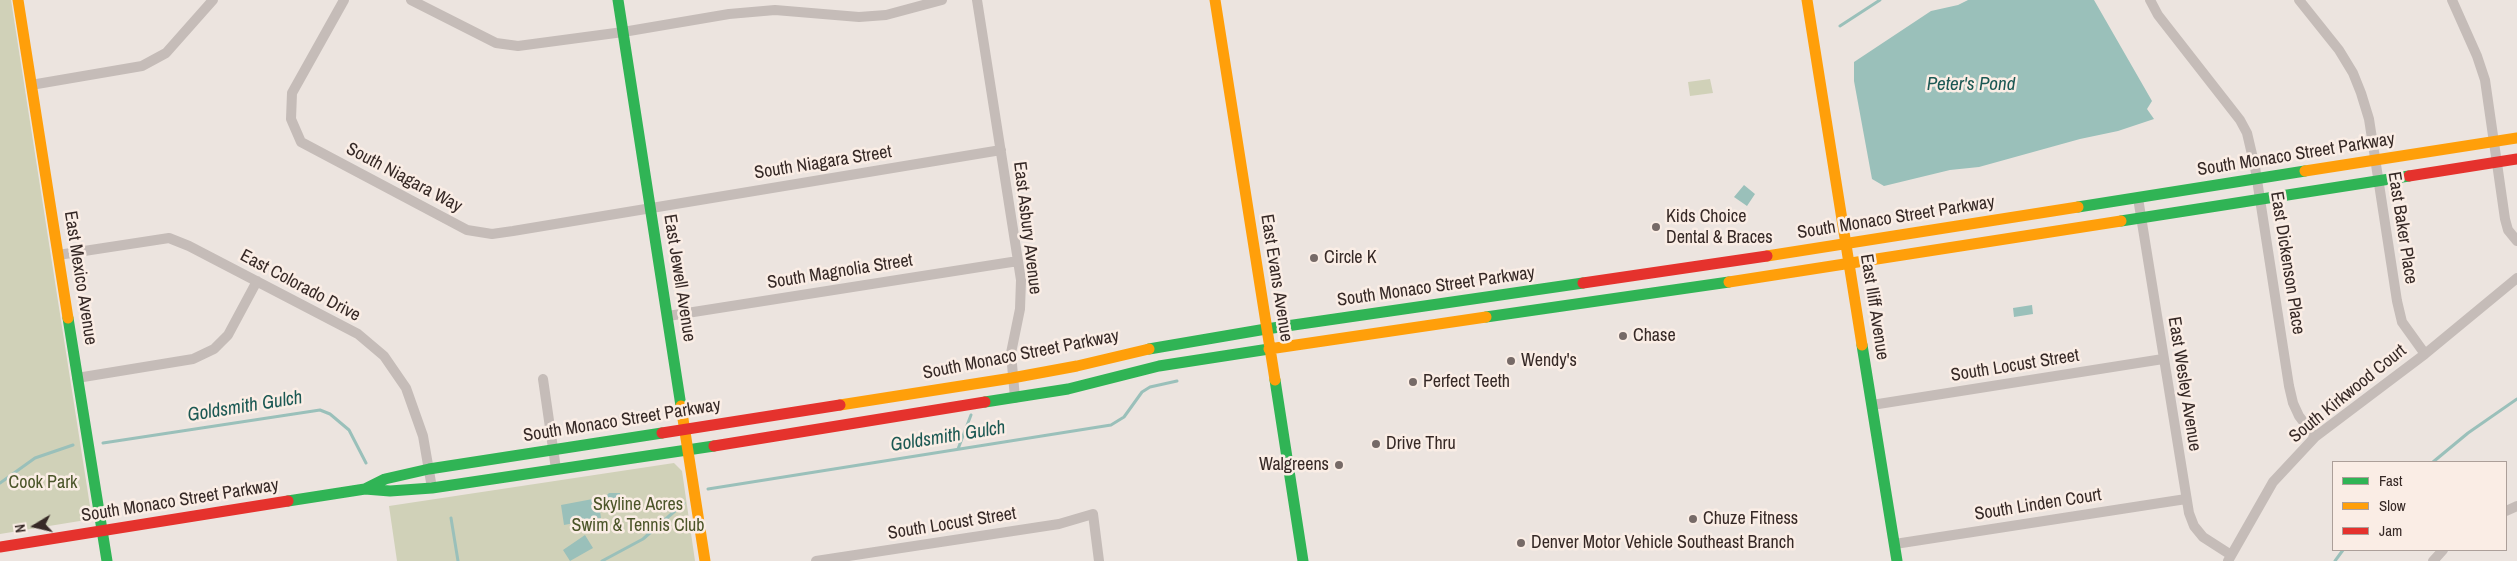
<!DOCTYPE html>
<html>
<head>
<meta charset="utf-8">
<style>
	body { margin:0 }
	#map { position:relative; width:2517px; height:561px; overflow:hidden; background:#ece4df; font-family:"Archivo Narrow",sans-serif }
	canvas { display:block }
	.legend { position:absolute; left:2332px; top:461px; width:175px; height:90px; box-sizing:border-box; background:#faede5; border:1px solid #ac9f99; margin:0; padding:6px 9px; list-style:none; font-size:15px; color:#362926 }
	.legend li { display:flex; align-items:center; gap:10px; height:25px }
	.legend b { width:25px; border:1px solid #ac9f99 }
	.north { position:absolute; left:10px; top:501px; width:50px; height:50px; -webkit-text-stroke:4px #faede5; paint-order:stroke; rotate:261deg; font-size:14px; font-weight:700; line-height:20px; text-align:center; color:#362926 }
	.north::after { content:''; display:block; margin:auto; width:18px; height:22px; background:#362926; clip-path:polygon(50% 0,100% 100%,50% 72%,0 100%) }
</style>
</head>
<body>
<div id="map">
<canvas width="2517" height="561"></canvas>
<ul class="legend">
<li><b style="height:6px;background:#30b455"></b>Fast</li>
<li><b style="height:6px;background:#ff9f0a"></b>Slow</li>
<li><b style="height:6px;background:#e5322d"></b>Jam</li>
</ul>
<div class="north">N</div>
</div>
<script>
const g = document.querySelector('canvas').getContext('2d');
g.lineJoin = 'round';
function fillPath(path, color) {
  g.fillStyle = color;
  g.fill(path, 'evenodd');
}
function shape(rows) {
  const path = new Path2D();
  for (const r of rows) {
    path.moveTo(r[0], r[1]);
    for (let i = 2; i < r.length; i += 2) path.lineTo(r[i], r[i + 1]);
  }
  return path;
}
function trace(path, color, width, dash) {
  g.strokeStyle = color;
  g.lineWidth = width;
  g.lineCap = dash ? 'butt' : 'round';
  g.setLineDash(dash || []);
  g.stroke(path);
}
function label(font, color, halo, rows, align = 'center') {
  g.font = font + ' "Archivo Narrow",sans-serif';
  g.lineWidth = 5;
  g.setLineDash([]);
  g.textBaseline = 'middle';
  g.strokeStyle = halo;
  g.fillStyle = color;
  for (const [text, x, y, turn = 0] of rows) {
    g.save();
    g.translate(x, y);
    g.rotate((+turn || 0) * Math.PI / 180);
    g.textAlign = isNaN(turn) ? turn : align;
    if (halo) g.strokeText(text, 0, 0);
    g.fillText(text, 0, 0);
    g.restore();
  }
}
fillPath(shape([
	[0,0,11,0,92,519,0,534],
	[1710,79,1713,93,1690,96,1688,82],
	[674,463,682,471,695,561,397,561,389,506]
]), '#d0d1b8');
fillPath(shape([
	[1968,0,2094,0,2152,101,2147,109,2154,119,2118,131,2080,139,1979,167,1950,170,1884,186,1872,179,1854,81,1854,62,1931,11,1958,5],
	[1744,185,1755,194,1747,206,1734,197],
	[2032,305,2033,314,2014,317,2013,308],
	[609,493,620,493,621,504,610,509,608,508,606,496],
	[598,498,601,518,564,525,561,505],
	[585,535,593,548,570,561,563,550]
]), '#9ac0ba');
trace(shape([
	[1840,26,1880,0],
	[103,443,320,410,330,414,349,430,366,463],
	[958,449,971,415],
	[2433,462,2468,433,2517,399],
	[0,483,35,458,73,445],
	[708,489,1111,425,1124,417,1142,392,1150,387,1177,381],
	[451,518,458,561],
	[602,561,643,539,684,503],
	[2335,561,2343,550]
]), '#9ac0ba', 3);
trace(shape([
	[344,0,292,93,291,119,301,142,467,230,492,234,513,231,1001,150],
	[411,0,496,43,518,46,623,32,729,14,775,10,859,17,886,15,942,0],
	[977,0,1021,280,1020,309,1011,353,1015,398],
	[2150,0,2158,15,2240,120,2247,133,2255,167,2289,386,2293,403,2299,416,2315,437],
	[2299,0,2339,50,2353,73,2361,93,2369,119,2397,301,2402,322,2425,354],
	[2452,0,2477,56,2485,80,2505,219,2508,230,2517,241],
	[31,85,142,66,166,53,213,0],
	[2138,198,2189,513,2194,526,2203,537,2231,555],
	[58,255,169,238,189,246,358,334,384,356,406,388,423,436,432,488],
	[668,316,1018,261],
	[77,378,193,359,214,349,228,335,257,281],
	[543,379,556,469],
	[1872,405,2163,359],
	[2506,511,2517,506],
	[1895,544,2186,499],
	[816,561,1059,524,1093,514,1099,561],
	[2228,561,2273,482,2315,437,2425,354,2517,278],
	[2433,561,2443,550]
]), '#c5bcb8', 10);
trace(shape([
	[618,0,681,406],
	[2078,207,2305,171],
	[2121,221,2409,176],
	[1486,317,1729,282],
	[68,318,107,561],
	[1266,329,1583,283],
	[1862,345,1897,561],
	[1149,349,1266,329],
	[1275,380,1303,561],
	[985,402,1068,389,1159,366,1269,349],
	[365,489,385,479,429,469,662,433],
	[288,501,365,489,390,491,432,488,714,446]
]), '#30b455', 11);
trace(shape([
	[18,0,68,318],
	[1215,0,1275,380],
	[1807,0,1862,345],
	[2305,171,2517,138],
	[1767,256,2078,207],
	[1729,282,2121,221],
	[1269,349,1486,317],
	[840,405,1012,378,1077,366,1149,349],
	[681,406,705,561]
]), '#ff9f0a', 11);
trace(shape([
	[2409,176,2517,159],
	[1583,283,1767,256],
	[662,433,840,405],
	[714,446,985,402],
	[0,547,288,501]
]), '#e5322d', 11);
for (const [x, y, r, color] of [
	[1656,227,5,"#766a67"],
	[1314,258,5,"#766a67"],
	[1623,336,5,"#766a67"],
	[1511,361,5,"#766a67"],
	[1413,382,5,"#766a67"],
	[1376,444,5,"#766a67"],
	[1339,465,5,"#766a67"],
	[1693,519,5,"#766a67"],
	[1521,543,5,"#766a67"]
]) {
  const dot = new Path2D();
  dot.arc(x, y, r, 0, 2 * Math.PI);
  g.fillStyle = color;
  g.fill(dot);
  trace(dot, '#faede5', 2);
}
label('18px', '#362926', '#faede5', [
	["South Monaco Street Parkway",2296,155,-9],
	["South Niagara Street",823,163,-9],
	["South Niagara Way",404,178,28],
	["South Monaco Street Parkway",1896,218,-9],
	["East Asbury Avenue",1027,228,83],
	["East Baker Place",2402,228,81],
	["East Dickenson Place",2287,263,81],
	["South Magnolia Street",840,272,-9],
	["East Mexico Avenue",80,278,81],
	["East Jewell Avenue",679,278,81],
	["East Evans Avenue",1276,278,81],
	["East Colorado Drive",300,286,28],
	["South Monaco Street Parkway",1436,287,-8],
	["East Iliff Avenue",1874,307,81],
	["South Monaco Street Parkway",1021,355,-11],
	["South Locust Street",2015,366,-9],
	["East Wesley Avenue",2184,384,81],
	["South Kirkwood Court",2348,394,-39],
	["South Monaco Street Parkway",622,421,-9],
	["South Monaco Street Parkway",180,501,-9],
	["South Linden Court",2038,505,-9],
	["South Locust Street",952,524,-9]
]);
label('18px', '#362926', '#faede5', [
	["Kids Choice",1666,217],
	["Dental & Braces",1666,238],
	["Circle K",1324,258],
	["Chase",1633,336],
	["Wendy's",1521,361],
	["Perfect Teeth",1423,382],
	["Drive Thru",1386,444],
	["Walgreens",1329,465,"right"],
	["Chuze Fitness",1703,519],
	["Denver Motor Vehicle Southeast Branch",1531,543]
], 'left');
label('18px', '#4b5529', '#faede5', [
	["Cook Park",43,483],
	["Skyline Acres",638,505],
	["Swim & Tennis Club",638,526]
]);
label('italic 19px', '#1b5853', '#faede5', [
	["Peter's Pond",1971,85],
	["Goldsmith Gulch",245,407,-9],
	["Goldsmith Gulch",948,437,-9]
]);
</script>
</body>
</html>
